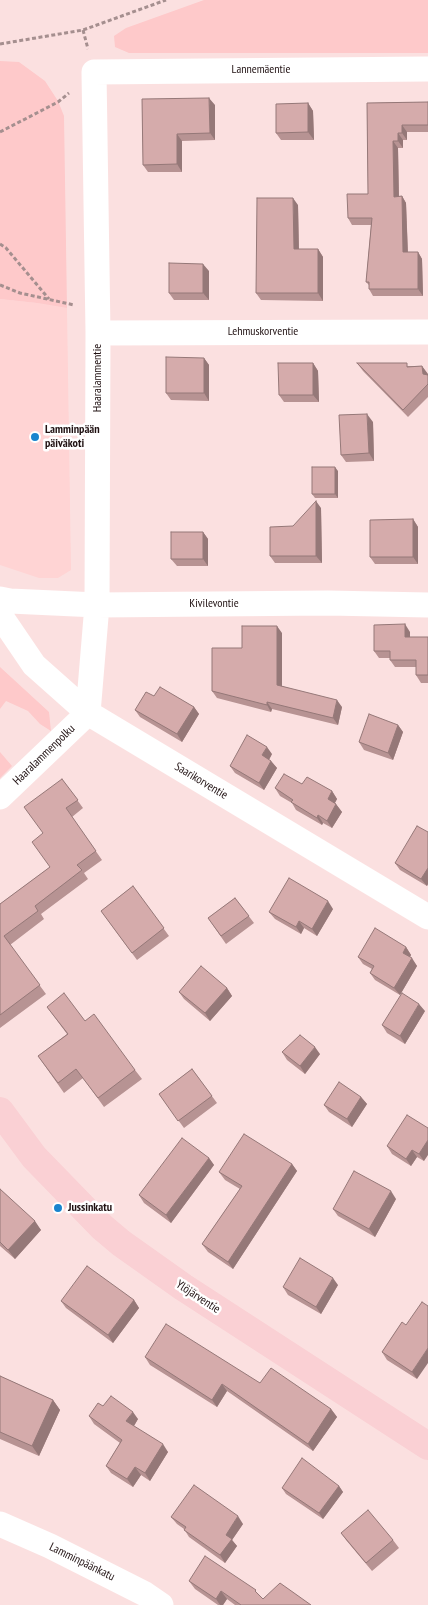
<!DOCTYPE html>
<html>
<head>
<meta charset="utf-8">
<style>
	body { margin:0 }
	canvas { display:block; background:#fbe0e0 }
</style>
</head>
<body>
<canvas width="428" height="1605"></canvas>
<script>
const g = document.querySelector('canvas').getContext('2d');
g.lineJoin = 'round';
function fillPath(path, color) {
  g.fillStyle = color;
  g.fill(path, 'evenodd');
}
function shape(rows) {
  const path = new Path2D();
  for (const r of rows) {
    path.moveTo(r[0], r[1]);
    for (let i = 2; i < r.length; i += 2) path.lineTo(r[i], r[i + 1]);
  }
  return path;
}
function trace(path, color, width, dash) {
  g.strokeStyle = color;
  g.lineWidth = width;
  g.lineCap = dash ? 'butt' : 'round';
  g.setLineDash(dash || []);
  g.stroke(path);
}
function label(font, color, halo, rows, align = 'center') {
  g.font = font + ' "PT Sans Narrow",sans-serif';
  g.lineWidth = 5;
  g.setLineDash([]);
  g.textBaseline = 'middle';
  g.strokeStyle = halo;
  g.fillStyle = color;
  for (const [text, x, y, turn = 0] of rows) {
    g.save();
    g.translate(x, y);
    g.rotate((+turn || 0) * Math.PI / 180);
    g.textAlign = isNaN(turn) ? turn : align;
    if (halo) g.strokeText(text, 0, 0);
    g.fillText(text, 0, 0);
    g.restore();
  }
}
fillPath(shape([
	[0,299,37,303,67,308,71,570,58,578,39,578,0,565]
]), '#ffd4d4');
fillPath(shape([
	[204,0,428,0,428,53,129,53,115,47,114,36,126,28],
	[0,61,19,62,45,81,58,101,64,116,67,308,37,303,0,299],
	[0,667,49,712,51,731,40,724,28,711,6,701,0,709],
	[0,752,12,766,0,778]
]), '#fec9ca');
trace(shape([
	[83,30,88,49],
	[0,44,83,30,166,0],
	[0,132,58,102,69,93],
	[0,244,6,248,49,299],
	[0,285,20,293,74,305]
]), '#a58f8f', 3, [4, 2.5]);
trace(shape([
	[98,333,428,332],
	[0,599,10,601,97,605,328,603,428,605],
	[0,615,34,665,88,713,428,917],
	[88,713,97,605,98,333,94,72,428,69],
	[0,797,88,713],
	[0,1524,50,1546,145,1594,161,1605]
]), '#fff', 25);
trace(shape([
	[0,1111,34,1157,102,1227,121,1243,183,1287,428,1446]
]), '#fad0d4', 28);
fillPath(shape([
	[142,99,215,105,215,140,182,141,182,172,148,172,143,165],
	[428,102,428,132,407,132,407,140,403,140,403,148,398,148,399,196,402,196,406,203,408,252,418,252,422,259,423,296,373,296,369,289,369,285,366,282,371,225,352,225,348,218,368,194,367,103],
	[308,103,313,111,314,140,281,140,276,133],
	[298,205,299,249,318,249,323,257,323,301,261,300,256,293],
	[209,271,209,300,174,300,169,293],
	[204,358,209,365,209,401,171,400,166,393],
	[313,363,318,371,319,402,284,402,279,395],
	[357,363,409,366,422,366,428,375,428,397,408,417,363,371],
	[373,422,374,461,346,462,341,455],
	[338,471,338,498,315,498,312,494],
	[321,508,322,563,275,563,270,556,293,526],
	[413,519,418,527,418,564,375,564,370,557],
	[203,532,208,539,208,566,177,566,171,559],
	[410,632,410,637,428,637,428,683,421,683,416,675,416,667,395,667,390,660,390,658,379,658,374,651],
	[282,633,282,686,342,707,338,725,272,709,271,712,217,698,212,691,242,648],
	[154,696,194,707,199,714,182,742,140,717,135,710],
	[398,725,403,732,393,760,364,750,359,742],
	[272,754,269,760,271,761,277,768,264,790,235,773,230,766],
	[62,779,83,808,72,817,102,860,84,873,88,879,41,914,44,919,10,945,46,994,0,1028,0,904,50,867],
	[302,784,332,791,337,799,335,803,342,812,332,828,323,823,322,825,296,810,292,803,280,796,275,788],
	[428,832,428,884,427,886,400,870,395,863],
	[133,886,169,936,137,960,101,911],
	[235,898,254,923,226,944,208,918],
	[333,909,317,936,304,928,301,934,275,919,269,912],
	[406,947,411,955,410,957,417,966,400,995,375,980,370,973,372,969,363,964,358,957],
	[227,988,232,996,210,1021,184,999,179,992],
	[47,1007,85,1021,135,1070,142,1079,104,1107,83,1078,64,1093,38,1056,67,1034],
	[425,1011,405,1044,387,1033,382,1025],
	[282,1052,320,1054,305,1074,287,1060],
	[192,1069,217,1103,184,1128,159,1094],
	[361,1097,367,1104,352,1127,329,1112,324,1105],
	[428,1128,424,1161,417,1157,411,1166,392,1154,387,1146],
	[209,1158,214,1165,171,1223,144,1203,139,1195],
	[292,1164,297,1171,233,1269,208,1252,202,1244,240,1189,225,1180,219,1172],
	[0,1189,41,1230,15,1259,0,1246],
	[396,1199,375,1237,338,1216,333,1209],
	[338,1285,321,1314,288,1295,283,1287],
	[134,1300,139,1308,113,1343,66,1308,61,1301],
	[402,1322,417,1379,387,1360,382,1352],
	[145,1357,260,1383,331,1409,337,1417,313,1451,227,1391,217,1407,150,1365],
	[0,1376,53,1400,60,1410,39,1456,0,1439],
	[103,1406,138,1419,134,1426,168,1452,150,1481,141,1475,133,1487,111,1473,106,1466,120,1443,94,1424,89,1416],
	[339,1486,343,1492,323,1519,286,1494,282,1488],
	[171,1517,243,1524,232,1540,237,1546,225,1563,189,1537,184,1529,177,1524],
	[341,1533,393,1540,399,1548,372,1571,346,1540],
	[189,1581,261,1597,263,1599,311,1605,235,1605,227,1599,223,1605,218,1605,195,1589]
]), '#b79393');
fillPath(shape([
	[209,98,215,105,215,140,210,133],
	[308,103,313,111,314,140,308,132],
	[402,125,407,132,407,140,402,133],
	[398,133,403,140,403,148,398,141],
	[177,134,182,141,182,172,177,164],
	[393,141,398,148,399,204,394,197],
	[402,196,406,203,408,259,403,252],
	[293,198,298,205,299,257,294,249],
	[318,249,323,257,323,301,318,293],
	[418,252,422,259,423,296,418,289],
	[203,264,209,271,209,300,203,293],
	[204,358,209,365,209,401,204,393],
	[313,363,318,371,319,402,313,395],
	[422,366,428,374,428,382,423,374],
	[367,414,373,422,374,461,369,453],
	[335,467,338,471,338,498,335,494],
	[316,501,321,508,322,563,316,556],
	[413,519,418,527,418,564,413,557],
	[203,532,208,539,208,566,203,559],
	[405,624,410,632,410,644,405,637],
	[277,626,282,633,282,692,277,685],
	[337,700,342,707,338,725,333,718],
	[267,702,272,709,271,712,267,705],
	[194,707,199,714,182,742,177,734],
	[398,725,403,732,393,760,388,753],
	[267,747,272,754,267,763,262,755],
	[271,761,277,768,264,790,259,783],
	[332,791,337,799,333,806,328,799],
	[336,804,342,812,332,828,327,821],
	[318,815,323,823,322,825,317,818],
	[428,868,428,884,427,886,421,879],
	[328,901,333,909,317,936,312,929],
	[299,921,304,928,301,934,296,927],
	[406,947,411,955,408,960,403,953],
	[412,958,417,966,400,995,394,988],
	[227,988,232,996,210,1021,205,1013],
	[419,1004,425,1011,405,1044,400,1036],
	[315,1047,320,1054,305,1074,300,1066],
	[361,1097,367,1104,352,1127,347,1119],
	[428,1140,428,1155,424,1161,419,1154],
	[412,1150,417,1157,411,1166,406,1159],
	[209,1158,214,1165,171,1223,166,1215],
	[292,1164,297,1171,233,1269,228,1262],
	[391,1191,396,1199,375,1237,369,1229],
	[35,1221,41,1230,15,1259,8,1250],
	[333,1278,338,1285,321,1314,316,1307],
	[134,1300,139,1308,113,1343,108,1335],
	[428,1348,428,1363,417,1379,412,1372],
	[222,1384,227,1391,217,1407,212,1400],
	[53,1400,60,1410,39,1456,32,1446],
	[331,1409,337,1417,313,1451,308,1444],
	[133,1412,138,1419,132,1429,126,1421],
	[163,1444,168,1452,150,1481,145,1473],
	[135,1467,141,1475,133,1487,127,1479],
	[339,1486,343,1492,323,1519,319,1513],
	[238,1516,243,1524,232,1540,237,1546,225,1563,220,1555,226,1535],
	[221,1591,227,1599,223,1605,220,1605,216,1599]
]), '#957878');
const building = shape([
	[209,98,210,133,177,134,177,164,143,165,142,99,209,98],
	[428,102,428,125,402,125,402,133,398,133,398,141,393,141,394,197,402,196,403,252,418,252,418,289,369,289,369,282,366,282,372,218,348,218,347,194,368,194,367,103,428,102],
	[308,103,308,132,276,133,276,104,308,103],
	[257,198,293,198,294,249,318,249,318,293,256,293,257,198],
	[169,263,203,264,203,293,169,293,169,263],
	[166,357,204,358,204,393,166,393,166,357],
	[278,363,313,363,313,395,279,395,278,363],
	[357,363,407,363,407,367,422,366,423,374,428,375,428,384,403,410,357,363],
	[367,414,369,453,341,455,339,415,367,414],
	[312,467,335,467,335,494,312,494,312,467],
	[316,501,316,556,270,556,270,527,293,526,316,501],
	[413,519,413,557,370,557,370,520,413,519],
	[171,532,203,532,203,559,171,559,171,532],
	[405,624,405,637,428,637,428,675,416,675,416,660,390,660,390,651,374,651,374,625,405,624],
	[242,626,277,626,277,685,337,700,333,718,267,702,267,705,212,691,212,648,242,648,242,626],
	[160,687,194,707,177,734,135,710,146,692,154,696,160,687],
	[369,714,398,725,388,753,359,742,369,714],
	[247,735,267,747,262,755,271,761,259,783,230,766,247,735],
	[284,774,302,784,307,777,332,791,328,799,336,804,327,821,318,815,317,818,291,802,293,800,275,788,284,774],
	[62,779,78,800,66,808,96,851,77,865,82,870,35,906,38,911,4,936,40,985,0,1015,0,904,50,867,32,842,43,833,24,807,62,779],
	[417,826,428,832,428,868,421,879,395,863,417,826],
	[289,878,328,901,312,929,299,921,296,927,269,912,289,878],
	[133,886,164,928,132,953,101,911,133,886],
	[235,898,249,916,221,936,208,918,235,898],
	[375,928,406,947,403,953,412,958,394,988,370,973,374,966,358,957,375,928],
	[201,966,227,988,205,1013,179,992,201,966],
	[64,993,85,1021,94,1014,135,1070,98,1098,76,1069,58,1083,38,1056,68,1034,47,1007,64,993],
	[402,993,419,1004,400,1036,382,1025,402,993],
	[300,1035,315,1047,300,1066,282,1052,300,1035],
	[192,1069,212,1096,178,1121,159,1094,192,1069],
	[339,1082,361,1097,347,1119,324,1105,339,1082],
	[407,1115,428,1128,428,1140,419,1154,412,1150,406,1159,387,1146,407,1115],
	[244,1134,292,1164,228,1262,202,1244,242,1186,219,1172,244,1134],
	[182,1138,209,1158,166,1215,139,1195,182,1138],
	[354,1171,391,1191,369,1229,333,1209,354,1171],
	[0,1189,35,1221,8,1250,0,1242,0,1189],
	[300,1258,333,1278,316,1307,283,1287,300,1258],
	[87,1266,134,1300,108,1335,61,1301,87,1266],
	[422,1302,428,1306,428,1348,412,1372,382,1352,402,1322,406,1325,422,1302],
	[166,1324,260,1383,271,1368,331,1409,308,1444,222,1384,212,1400,145,1357,166,1324],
	[0,1376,53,1400,32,1446,0,1432,0,1376],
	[111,1396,133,1412,126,1421,163,1444,145,1473,135,1467,127,1479,106,1466,122,1440,89,1416,98,1403,103,1406,111,1396],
	[302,1458,339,1486,319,1513,282,1488,302,1458],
	[194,1485,238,1516,226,1535,232,1539,220,1555,184,1530,186,1527,171,1517,194,1485],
	[368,1510,393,1540,366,1563,341,1533,368,1510],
	[205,1556,256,1590,255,1591,263,1599,280,1583,311,1605,241,1605,221,1591,216,1599,189,1581,205,1556]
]);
fillPath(building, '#d5abab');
trace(building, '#957878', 1);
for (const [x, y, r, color] of [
	[35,437,5,"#1984ce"],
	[58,1208,5,"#1984ce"]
]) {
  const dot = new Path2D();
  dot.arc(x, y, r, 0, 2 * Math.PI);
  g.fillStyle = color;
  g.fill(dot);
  trace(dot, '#fff', 2);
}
label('12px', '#201112', '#fff', [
	["Lannemäentie",261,70],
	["Lehmuskorventie",263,332],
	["Haaralammentie",98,378,-90],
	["Kivilevontie",214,604],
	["Haaralammenpolku",44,755,-44],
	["Saarikorventie",201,781,31],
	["Ylöjärventie",198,1297,33],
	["Lamminpäänkatu",82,1562,26]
]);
label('bold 12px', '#201112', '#fff', [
	["Lamminpään",45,430],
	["päiväkoti",45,444],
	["Jussinkatu",68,1208]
], 'left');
</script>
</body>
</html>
